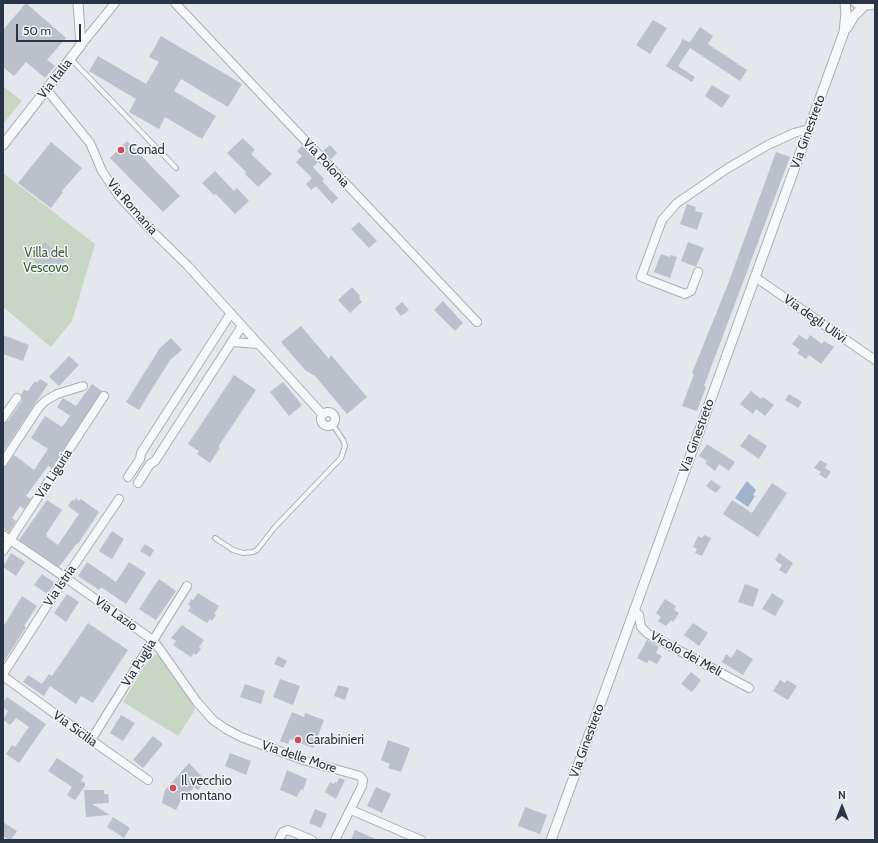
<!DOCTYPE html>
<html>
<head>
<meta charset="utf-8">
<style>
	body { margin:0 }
	#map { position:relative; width:878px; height:843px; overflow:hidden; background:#e4e7ec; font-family:Cabin,sans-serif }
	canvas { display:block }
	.frame { position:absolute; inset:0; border:4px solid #2b3445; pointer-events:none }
	.north { position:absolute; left:822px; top:787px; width:40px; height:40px; -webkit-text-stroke:3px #f4f6f9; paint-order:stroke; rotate:0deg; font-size:11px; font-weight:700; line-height:16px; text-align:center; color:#2b3445 }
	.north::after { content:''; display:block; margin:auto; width:14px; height:18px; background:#2b3445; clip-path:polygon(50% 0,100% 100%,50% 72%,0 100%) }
	.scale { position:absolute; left:16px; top:24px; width:65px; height:18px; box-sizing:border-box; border:2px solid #2b3445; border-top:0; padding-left:5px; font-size:12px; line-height:14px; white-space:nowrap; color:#2b3445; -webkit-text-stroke:3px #f4f6f9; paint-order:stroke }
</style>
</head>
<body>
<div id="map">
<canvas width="878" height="843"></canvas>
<div class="frame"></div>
<div class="north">N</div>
<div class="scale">50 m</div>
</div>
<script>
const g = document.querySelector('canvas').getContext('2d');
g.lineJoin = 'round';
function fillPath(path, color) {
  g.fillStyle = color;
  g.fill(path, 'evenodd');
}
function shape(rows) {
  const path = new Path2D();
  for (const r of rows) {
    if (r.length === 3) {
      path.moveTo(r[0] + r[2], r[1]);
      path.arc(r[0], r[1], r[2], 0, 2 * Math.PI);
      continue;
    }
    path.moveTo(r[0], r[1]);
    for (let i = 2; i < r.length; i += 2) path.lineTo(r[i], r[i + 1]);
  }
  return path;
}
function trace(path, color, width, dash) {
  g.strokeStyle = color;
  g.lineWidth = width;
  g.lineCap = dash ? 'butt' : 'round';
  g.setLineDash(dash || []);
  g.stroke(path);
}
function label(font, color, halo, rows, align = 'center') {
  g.font = font + ' Cabin,sans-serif';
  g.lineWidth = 3;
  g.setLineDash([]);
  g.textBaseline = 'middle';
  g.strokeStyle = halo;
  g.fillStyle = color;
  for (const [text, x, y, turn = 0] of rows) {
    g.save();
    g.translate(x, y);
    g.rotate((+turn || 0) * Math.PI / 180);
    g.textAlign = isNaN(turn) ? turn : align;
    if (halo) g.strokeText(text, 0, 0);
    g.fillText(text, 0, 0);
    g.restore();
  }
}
fillPath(shape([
	[3,86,22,101,3,124],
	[3,173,95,244,72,321,51,347,3,307],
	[154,655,159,655,168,668,191,700,195,710,178,736,123,702,143,668]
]), '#c9d6c5');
fillPath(shape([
	[747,481,756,490,753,495,755,496,748,507,735,498]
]), '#9fb4cc');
fillPath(shape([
	[26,3,66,38,47,60,55,66,45,78,26,62,14,76,3,67,3,30],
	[653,20,667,28,650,54,636,45],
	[700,27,713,36,708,44,747,70,740,81,690,48,678,66,695,77,692,82,666,66,681,43,682,39,690,42],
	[161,36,242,84,228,107,181,79,174,91,216,116,202,139,165,117,159,129,129,112,136,99,89,71,98,56,146,84,159,62,149,57],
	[712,85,730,96,722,108,705,96],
	[243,138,255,150,251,154,272,174,258,187,245,174,246,172,227,153],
	[127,141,180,196,163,212,110,158],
	[51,142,82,168,62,191,63,192,51,208,18,183],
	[330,145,337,153,331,159,323,151],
	[302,146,318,162,313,167,324,179,322,181,338,198,332,204,316,186,311,190,306,184,312,178,296,162,302,156,297,151],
	[776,152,790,157,704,386,706,387,697,411,682,406,694,374,692,373,728,284],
	[215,171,234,191,237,188,249,201,235,214,216,194,214,195,202,183],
	[687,204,696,207,695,211,703,213,697,230,680,224],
	[359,222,377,241,369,248,351,229],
	[45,242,65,261,51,276,31,257],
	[688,242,704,248,696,267,681,261],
	[661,254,670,257,671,255,677,257,670,278,654,272],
	[352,287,360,296,359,298,362,302,350,313,338,300],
	[443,301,463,323,455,331,434,310],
	[402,302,409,310,401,316,395,308],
	[301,326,329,359,331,355,367,397,347,414,315,376,305,370,281,342],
	[3,335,29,345,23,361,3,354],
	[799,335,807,340,810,335,822,344,824,341,834,347,821,364,809,355,806,359,797,353,800,350,792,344],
	[171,338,182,350,170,360,139,410,126,402,160,348],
	[69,356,79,365,59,386,49,377],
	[234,375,256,390,218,447,220,448,210,463,197,454,199,451,188,444],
	[40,379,48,384,3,452,3,423,8,421,22,401,22,398,21,395,24,390,28,391,35,381,37,383],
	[283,382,302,405,289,416,270,392],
	[92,384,102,391,51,468,48,466,26,496,31,499,24,509,20,506,12,518,16,521,9,532,3,528,3,467,7,465,14,455,34,470,48,449,31,438,45,416,62,427,70,416,57,407,63,398,76,406],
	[751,391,761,399,763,397,774,405,765,416,756,409,753,414,740,404],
	[789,394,802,402,798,408,785,400],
	[749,434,767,446,759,459,740,446],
	[707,444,735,462,729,471,719,464,715,471,705,463,707,461,699,456],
	[820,460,827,464,825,468,831,472,826,479,819,474,821,472,814,468],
	[711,480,721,487,716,493,706,486],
	[772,483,787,493,758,537,723,514,732,500,752,513],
	[76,498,79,501,81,499,99,512,78,544,77,543,59,567,19,540,47,500,62,510,46,534,48,535,46,536,58,545,79,514,68,506,72,500,74,501],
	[112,531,124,539,112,559,99,551],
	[704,535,711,538,702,556,695,553,697,549,693,547,698,536,702,538],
	[145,544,154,550,150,557,140,551],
	[11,553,25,562,16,576,3,567],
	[779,553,793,563,786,574,779,570,782,565,775,560],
	[87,562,116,582,129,562,146,573,126,604,101,587,99,590,78,576],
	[42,574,55,583,47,594,34,585],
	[159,579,176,591,156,620,139,609],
	[745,584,759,589,753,607,738,602],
	[198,593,219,606,214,614,216,615,212,621,210,619,207,623,188,611,191,606,188,605,191,599,193,600],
	[772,593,784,601,775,616,762,609],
	[67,594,79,602,66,622,54,613],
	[22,596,37,606,24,626,26,627,3,663,3,627],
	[665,599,676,606,674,610,679,613,673,622,671,620,666,626,658,621,661,617,656,613],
	[88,623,128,650,93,703,81,696,76,704,50,686,44,696,23,682,28,675,42,684,49,674,52,676],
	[693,623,708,633,699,646,684,635],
	[182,625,204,640,199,647,201,649,196,655,194,653,191,657,173,645,176,641,171,638],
	[647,640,659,647,656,653,662,656,657,664,649,660,647,663,637,658],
	[737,649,753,659,743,675,722,662,726,654,731,658],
	[278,656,287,661,283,668,274,664],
	[691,672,701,680,692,692,681,684],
	[280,679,300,686,293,705,273,697],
	[780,680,785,683,787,680,797,686,788,700,773,691],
	[245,684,265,691,261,704,240,697],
	[338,685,349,688,345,700,334,696],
	[7,697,46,724,19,763,6,754,12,745,15,747,29,727,16,718,10,725,3,720,8,711,3,707,3,703],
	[292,712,304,717,305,713,324,720,313,748,290,739,288,744,280,741],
	[121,715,135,723,123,741,110,733],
	[153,736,163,744,143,768,133,760],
	[388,740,410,748,401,772,388,768,390,764,381,760],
	[230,753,251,761,246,775,225,766],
	[57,758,84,776,81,781,85,783,85,786,75,800,67,795,72,787,48,771],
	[189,763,206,781,198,790,194,787,180,802,176,810,162,803,165,790],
	[287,770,307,779,303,790,301,789,297,797,280,790],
	[339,778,345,780,336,799,325,792,330,782,334,784,335,782,337,783],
	[376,787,391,794,382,813,367,806],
	[84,790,104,790,104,794,108,794,109,803,92,804,110,815,86,817],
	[525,807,547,815,540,834,518,826],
	[315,809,327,814,321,828,309,823],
	[113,817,130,828,124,838,107,827],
	[3,822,17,831,11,840,8,840,3,836],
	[355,830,378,840,351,840]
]), '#bbc0ca');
const service = shape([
	[71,59,176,168],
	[215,538,233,550,243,553,253,552,257,550,275,527,341,458,345,446,343,440,333,425]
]);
const minor = shape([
	[175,3,477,322],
	[81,45,115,3],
	[47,90,90,143,102,171,119,196,150,229,188,266,323,415],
	[698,272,691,291,685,294,641,277,662,220,677,203,728,168,768,145,794,133,809,129],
	[755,277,875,360],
	[233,342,258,344],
	[328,419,7],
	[3,418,17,398],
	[3,462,39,407,45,401,57,394,83,386],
	[128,477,140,459,141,453,231,313],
	[138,483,150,464,155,461,242,326],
	[3,535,66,578,154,641,197,702,213,720,226,729,241,737,303,760,360,776,363,780,362,786,335,840],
	[3,551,104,396],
	[634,610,639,615,641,627,648,634,749,688],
	[3,674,50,601,119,499],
	[3,676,91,740,148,780],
	[91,740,187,586],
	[351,810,421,840],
	[279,840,283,832,288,830,312,840]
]);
const tertiary = shape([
	[856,3,868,5,875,4],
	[847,28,854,16,862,8,863,5],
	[3,145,81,45,78,3],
	[551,840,844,32,846,13,845,3]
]);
trace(service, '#a9aeb7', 6);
trace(minor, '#a9aeb7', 10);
trace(tertiary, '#a9aeb7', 11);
trace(service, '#f7f8fa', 4);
trace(minor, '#f7f8fa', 8);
trace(tertiary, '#f7f8fa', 9);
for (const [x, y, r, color] of [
	[121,150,4,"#d1495b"],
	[298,740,4,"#d1495b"],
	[173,788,4,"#d1495b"]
]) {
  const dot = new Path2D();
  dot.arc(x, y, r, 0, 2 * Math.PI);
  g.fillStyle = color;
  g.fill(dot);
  trace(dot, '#f4f6f9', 1.5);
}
label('13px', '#2b3445', '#f4f6f9', [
	["Via Italia",55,79,-52],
	["Via Ginestreto",808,132,-70],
	["Via Polonia",326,163,47],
	["Via Romania",132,207,49],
	["Via degli Ulivi",815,319,35],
	["Via Ginestreto",697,436,-70],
	["Via Liguria",54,474,-57],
	["Via Istria",60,586,-56],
	["Via Lazio",116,614,36],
	["Vicolo dei Meli",686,654,29],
	["Via Puglia",139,663,-58],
	["Via Sicilia",75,729,36],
	["Via Ginestreto",587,741,-70],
	["Via delle More",299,757,18]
]);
label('13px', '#2b3445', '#f4f6f9', [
	["Conad",129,150],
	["Carabinieri",306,740],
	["Il vecchio",181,781],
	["montano",181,796]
], 'left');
label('13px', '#3f6138', '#f4f6f9', [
	["Villa del",46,253],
	["Vescovo",46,268]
]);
</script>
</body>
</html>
